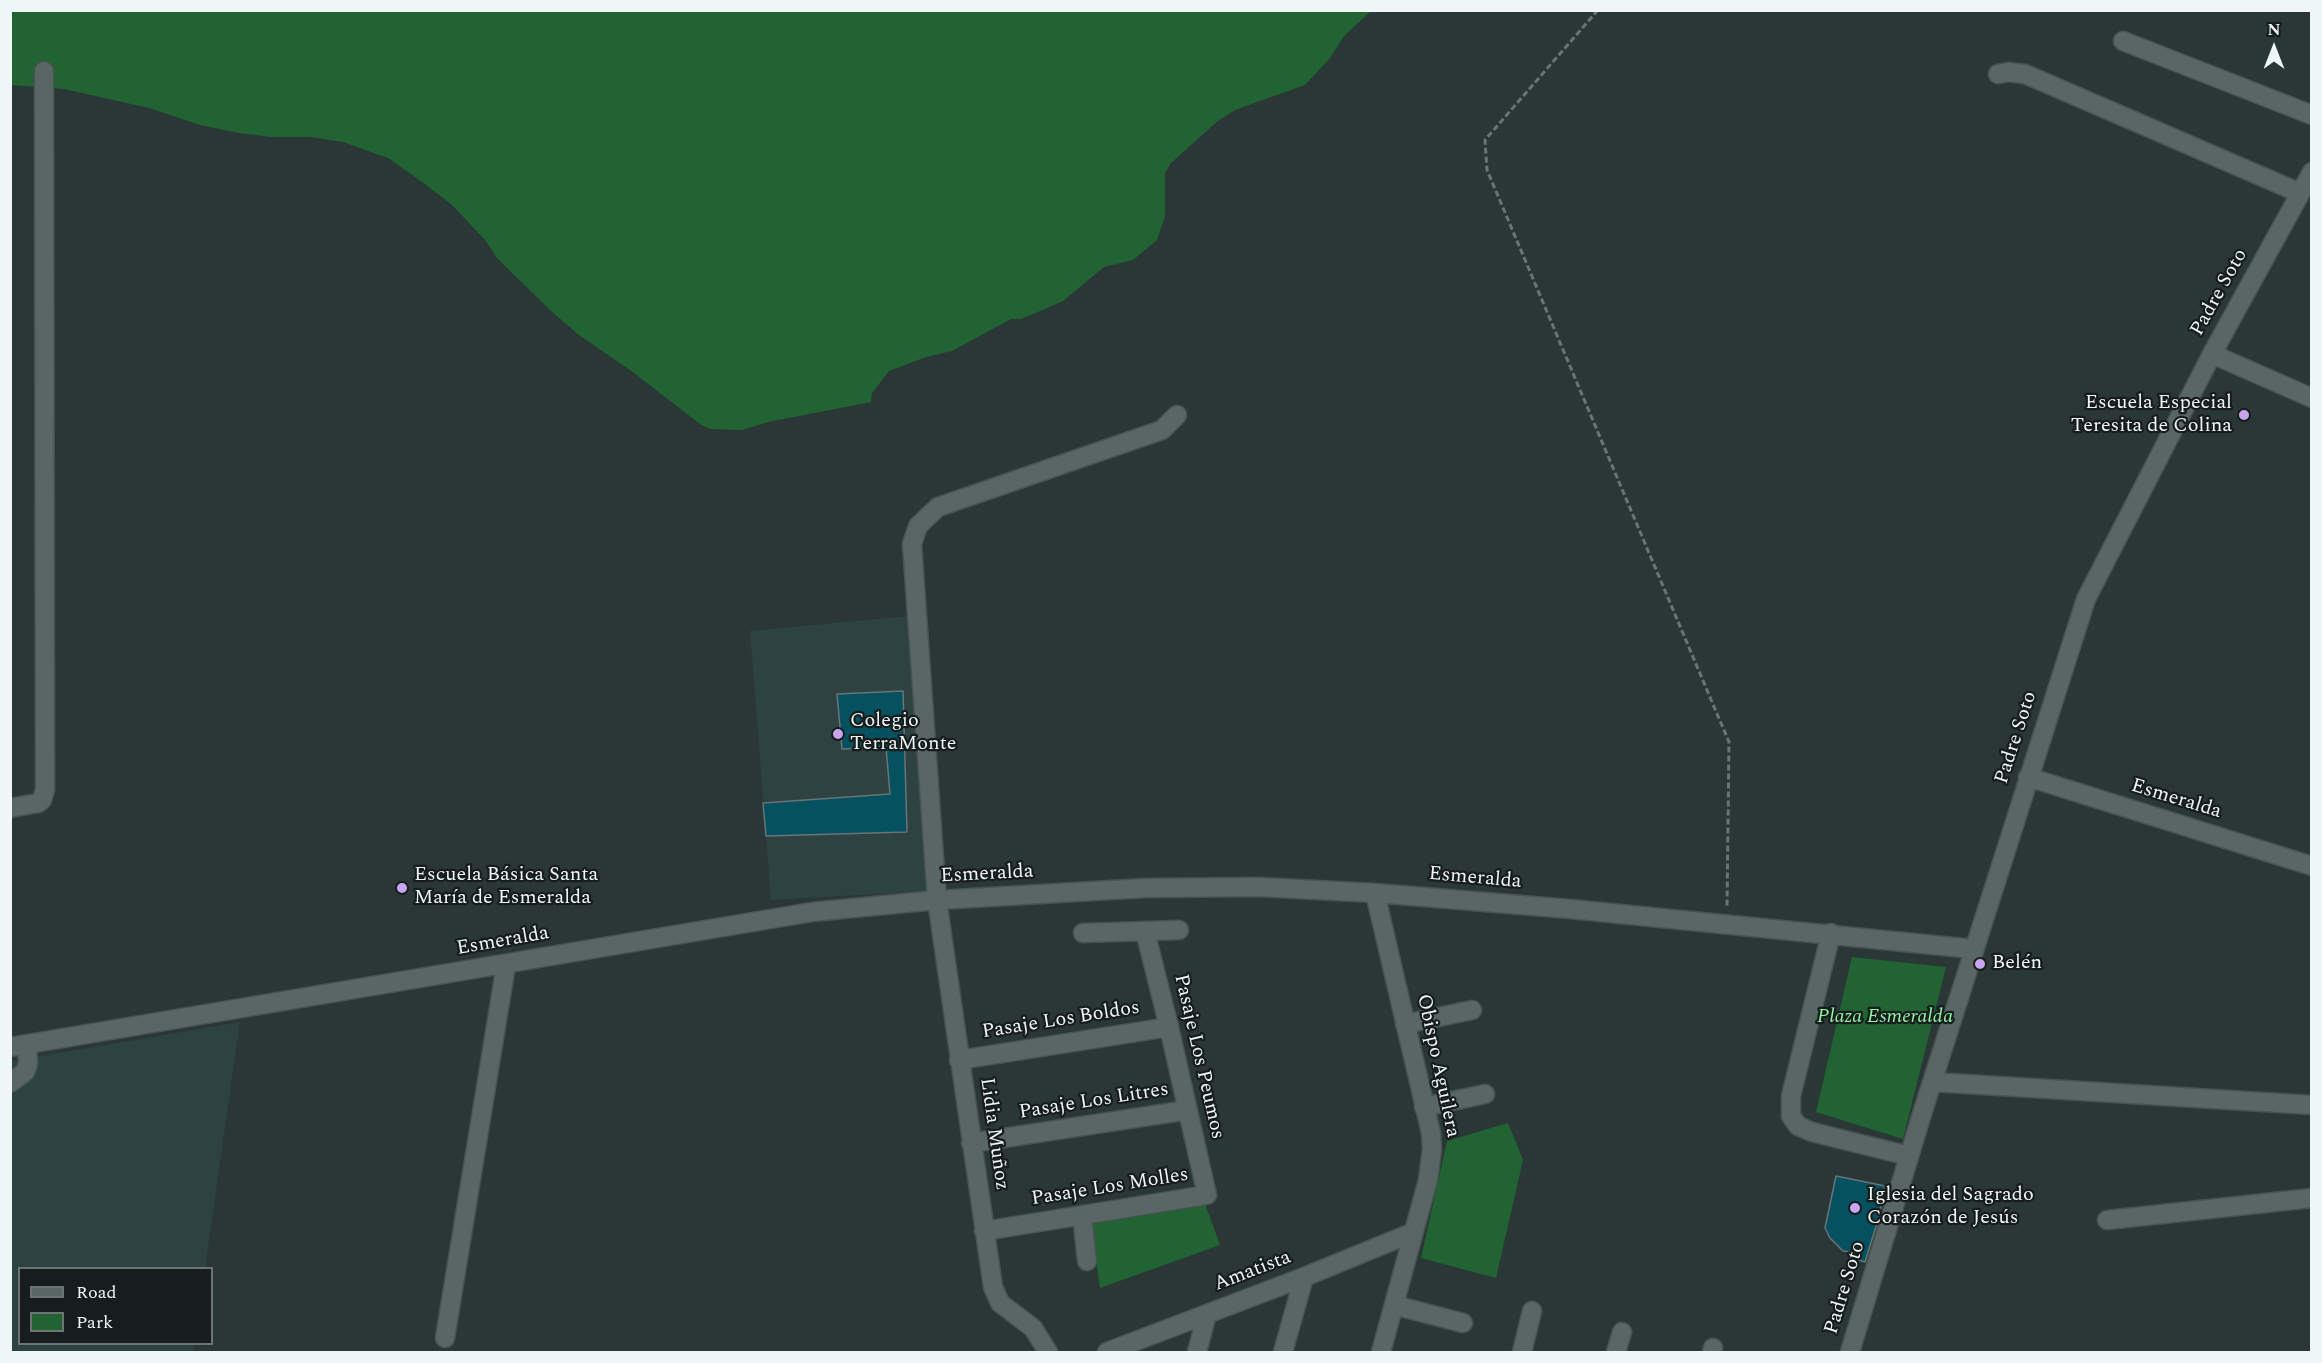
<!DOCTYPE html>
<html>
<head>
<meta charset="utf-8">
<style>
	body { margin:0 }
	#map { position:relative; width:2322px; height:1363px; overflow:hidden; background:#2a3736; font-family:Spectral,serif }
	canvas { display:block }
	.frame { position:absolute; inset:0; border:12px solid #eef6f6; pointer-events:none }
	.legend { position:absolute; left:18px; top:1267px; width:195px; height:78px; box-sizing:border-box; background:#171d1c; border:2px solid #6d7473; margin:0; padding:8px 10px; list-style:none; font-size:18px; color:#eef6f6 }
	.legend li { display:flex; align-items:center; gap:12px; height:30px }
	.legend b { width:30px; border:2px solid #6d7473 }
	.north { position:absolute; left:2244px; top:18px; width:60px; height:60px; -webkit-text-stroke:4px #171d1c; paint-order:stroke; rotate:0deg; font-size:16px; font-weight:700; line-height:24px; text-align:center; color:#eef6f6 }
	.north::after { content:''; display:block; margin:auto; width:21px; height:27px; background:#eef6f6; clip-path:polygon(50% 0,100% 100%,50% 72%,0 100%) }
</style>
</head>
<body>
<div id="map">
<canvas width="2322" height="1363"></canvas>
<div class="frame"></div>
<ul class="legend">
<li><b style="height:8px;background:#596665"></b>Road</li>
<li><b style="height:16px;background:#226333"></b>Park</li>
</ul>
<div class="north">N</div>
</div>
<script>
const g = document.querySelector('canvas').getContext('2d');
g.lineJoin = 'round';
function fillPath(path, color) {
  g.fillStyle = color;
  g.fill(path, 'evenodd');
}
function shape(rows) {
  const path = new Path2D();
  for (const r of rows) {
    path.moveTo(r[0], r[1]);
    for (let i = 2; i < r.length; i += 2) path.lineTo(r[i], r[i + 1]);
  }
  return path;
}
function trace(path, color, width, dash) {
  g.strokeStyle = color;
  g.lineWidth = width;
  g.lineCap = dash ? 'butt' : 'round';
  g.setLineDash(dash || []);
  g.stroke(path);
}
function label(font, color, halo, rows, align = 'center') {
  g.font = font + ' Spectral,serif';
  g.lineWidth = 4.5;
  g.setLineDash([]);
  g.textBaseline = 'middle';
  g.strokeStyle = halo;
  g.fillStyle = color;
  for (const [text, x, y, turn = 0] of rows) {
    g.save();
    g.translate(x, y);
    g.rotate((+turn || 0) * Math.PI / 180);
    g.textAlign = isNaN(turn) ? turn : align;
    if (halo) g.strokeText(text, 0, 0);
    g.fillText(text, 0, 0);
    g.restore();
  }
}
fillPath(shape([
	[909,616,932,891,771,900,750,631],
	[240,1022,205,1268,20,1268,20,1344,195,1344,193,1352,11,1352,11,1061]
]), '#2e4242');
fillPath(shape([
	[10,11,1371,11,1344,36,1330,58,1305,85,1235,110,1219,120,1171,163,1165,173,1165,216,1157,240,1133,260,1104,267,1063,301,1045,309,1021,319,1011,319,952,351,926,357,889,371,872,393,871,402,768,422,742,430,710,429,700,424,630,370,579,335,551,311,497,258,485,240,452,205,425,184,388,158,343,142,311,137,271,137,239,133,200,125,149,108,64,89,11,85],
	[1852,957,1946,967,1903,1139,1816,1112],
	[1508,1123,1523,1160,1496,1278,1421,1258,1447,1141],
	[1204,1201,1220,1245,1100,1288,1090,1219]
]), '#226333');
const building = shape([
	[903,691,907,832,766,836,763,803,890,794,886,747,842,749,837,694,903,691],
	[1836,1176,1885,1186,1878,1220,1865,1262,1853,1258,1853,1252,1843,1251,1830,1238,1825,1228,1836,1176]
]);
fillPath(building, '#055160');
trace(building, '#687478', 1.5);
const minor = shape([
	[2123,41,2312,115],
	[1998,74,2008,72,2025,74,2300,193],
	[2212,354,2312,398],
	[2028,777,2312,866],
	[10,808,38,803,42,800,45,790,44,71],
	[1375,893,1431,1133,1432,1149,1428,1180,1381,1352],
	[1083,933,1179,930],
	[1831,933,1791,1096,1791,1116,1798,1126,1812,1132,1909,1156],
	[1405,1024,1472,1010],
	[10,1047,812,912,937,900,1146,888,1259,887,1375,893,1570,909,1974,949],
	[959,1060,1169,1027],
	[1933,1082,2312,1105],
	[10,1083,25,1072,28,1064,27,1045],
	[1424,1107,1485,1094],
	[971,1143,1188,1110],
	[1082,1215,1087,1261],
	[2107,1220,2312,1198],
	[984,1231,1207,1195,1169,1027,1145,931],
	[1394,1305,1463,1323],
	[445,1338,506,965],
	[1048,1352,1033,1328,1000,1303,993,1287,937,900,912,544,918,526,938,507,1162,430,1177,415],
	[1107,1352,1304,1277,1414,1232],
	[1197,1352,1207,1314],
	[1283,1352,1304,1277],
	[1522,1352,1532,1311],
	[1616,1352,1622,1332],
	[1712,1352,1713,1348],
	[1850,1352,1921,1117,2086,599,2212,354,2312,172]
]);
trace(minor, '#475252', 21);
trace(shape([
	[1598,10,1485,140,1487,170,1729,742,1727,907]
]), '#697474', 3, [6, 3]);
trace(minor, '#596665', 18);
for (const [x, y, r, color] of [
	[2244,415,6,"#c8a5ee"],
	[838,734,6,"#c8a5ee"],
	[402,888,6,"#c8a5ee"],
	[1980,964,6,"#c8a5ee"],
	[1855,1208,6,"#c8a5ee"]
]) {
  const dot = new Path2D();
  dot.arc(x, y, r, 0, 2 * Math.PI);
  g.fillStyle = color;
  g.fill(dot);
  trace(dot, '#171d1c', 2);
}
label('20px', '#eef6f6', '#171d1c', [
	["Padre Soto",2220,293,-61],
	["Padre Soto",2017,738,-72],
	["Esmeralda",2176,800,17],
	["Esmeralda",987,875,-3],
	["Esmeralda",1475,879,5],
	["Esmeralda",503,942,-10],
	["Pasaje Los Boldos",1061,1021,-9],
	["Pasaje Los Peumos",1198,1057,77],
	["Obispo Aguilera",1437,1066,78],
	["Pasaje Los Litres",1094,1102,-9],
	["Lidia Muñoz",993,1134,82],
	["Pasaje Los Molles",1110,1188,-9],
	["Amatista",1253,1272,-21],
	["Padre Soto",1846,1288,-73]
]);
label('20px', '#eef6f6', '#171d1c', [
	["Escuela Especial",2232,404,"right"],
	["Teresita de Colina",2232,427,"right"],
	["Colegio",850,722],
	["TerraMonte",850,745],
	["Escuela Básica Santa",414,876],
	["María de Esmeralda",414,899],
	["Belén",1992,964],
	["Iglesia del Sagrado",1867,1196],
	["Corazón de Jesús",1867,1219]
], 'left');
label('italic 20px', '#8ff3a2', '#171d1c', [
	["Plaza Esmeralda",1885,1018]
]);
</script>
</body>
</html>
